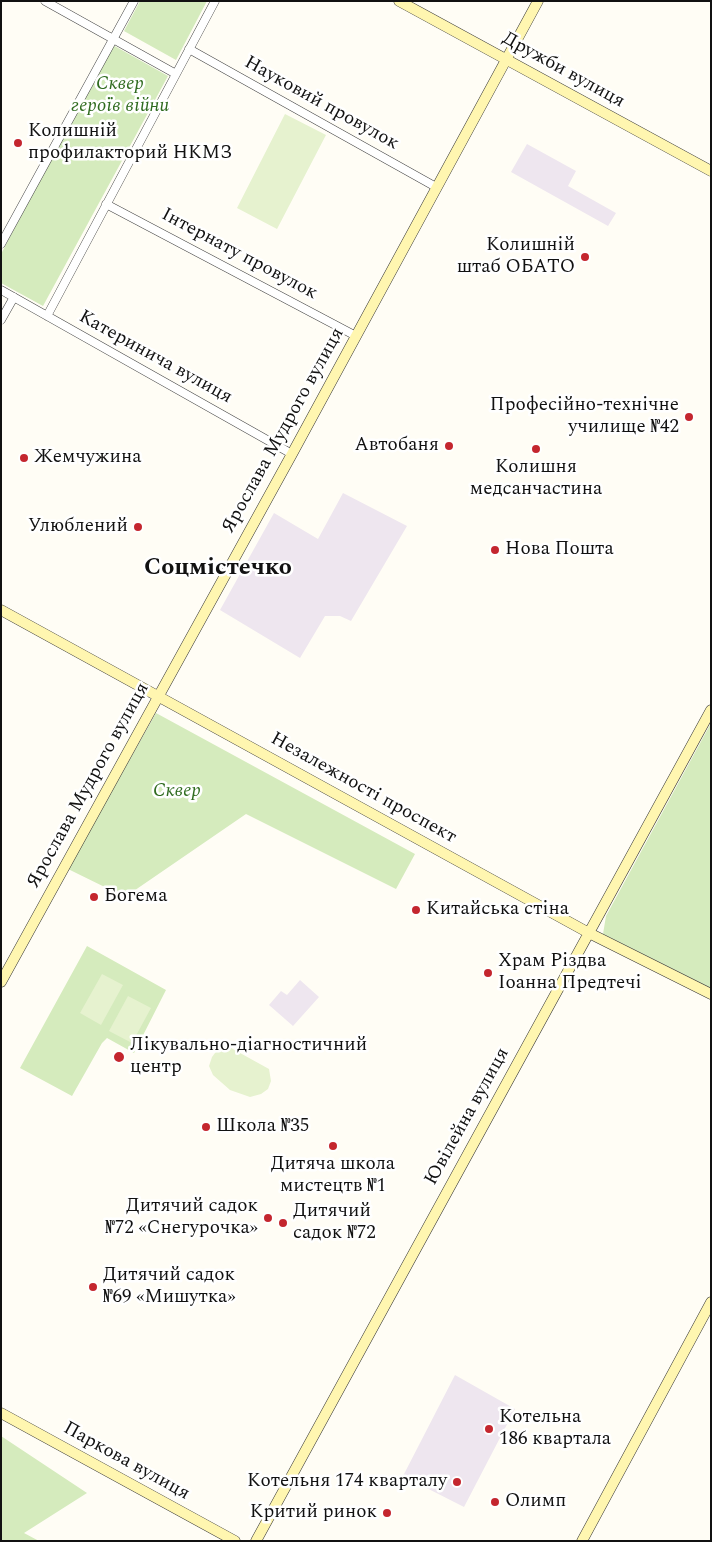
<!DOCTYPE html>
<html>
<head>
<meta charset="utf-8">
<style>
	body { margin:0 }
	#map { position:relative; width:712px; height:1542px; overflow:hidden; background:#fffdf5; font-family:Spectral,serif }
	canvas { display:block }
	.frame { position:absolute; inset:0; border:2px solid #111; pointer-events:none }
</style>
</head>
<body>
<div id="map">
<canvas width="712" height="1542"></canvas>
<div class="frame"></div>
</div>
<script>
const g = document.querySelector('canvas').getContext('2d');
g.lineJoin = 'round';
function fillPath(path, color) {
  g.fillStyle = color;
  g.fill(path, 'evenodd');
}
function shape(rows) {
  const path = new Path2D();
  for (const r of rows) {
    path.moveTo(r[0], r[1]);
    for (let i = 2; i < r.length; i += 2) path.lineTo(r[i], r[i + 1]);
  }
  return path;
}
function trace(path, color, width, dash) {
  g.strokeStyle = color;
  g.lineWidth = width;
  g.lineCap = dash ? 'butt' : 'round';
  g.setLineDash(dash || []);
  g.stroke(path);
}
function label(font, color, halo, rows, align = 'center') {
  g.font = font + ' Spectral,serif';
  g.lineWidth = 5;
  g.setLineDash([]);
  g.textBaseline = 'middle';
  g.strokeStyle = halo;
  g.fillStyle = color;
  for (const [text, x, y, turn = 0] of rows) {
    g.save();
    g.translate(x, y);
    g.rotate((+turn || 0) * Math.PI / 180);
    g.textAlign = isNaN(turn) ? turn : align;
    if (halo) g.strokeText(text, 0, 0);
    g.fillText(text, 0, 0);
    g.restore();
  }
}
fillPath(shape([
	[527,144,576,171,568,186,616,213,608,226,511,172],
	[343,493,407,526,351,621,340,616,325,616,300,658,220,610,274,513,318,539],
	[300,980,319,997,293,1026,269,1005,281,991,287,995],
	[455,1375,515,1409,464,1507,403,1476]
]), '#eee6ef');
fillPath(shape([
	[140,1,207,1,176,60,124,31],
	[111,44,168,76,43,306,1,283,1,254],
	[156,713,415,854,396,889,246,814,125,897,68,869],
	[711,723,711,988,603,934,606,916],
	[87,946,166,990,134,1053,107,1038,102,1043,72,1096,20,1068],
	[1,1436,87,1493,24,1533,39,1541,1,1541]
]), '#d5ebbd');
fillPath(shape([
	[285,114,326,135,277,229,237,208],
	[102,974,123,985,101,1025,80,1013],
	[128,996,151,1008,132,1043,109,1031],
	[231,1048,269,1069,271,1081,268,1089,261,1094,250,1097,230,1090,213,1075,209,1066,212,1057,218,1049]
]), '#e6f2cf');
const street = shape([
	[45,1,176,74],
	[189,49,436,187],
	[106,204,356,336],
	[1,244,134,1],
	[1,290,292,454],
	[47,316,215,1],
	[1,320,14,297]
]);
const secondary = shape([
	[399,1,711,171],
	[1,610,589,933,711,994],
	[1,982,292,454,538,1],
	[1,1413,235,1541],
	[256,1541,711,710],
	[582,1541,711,1302]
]);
trace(street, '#444', 9);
trace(secondary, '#333', 11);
trace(street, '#fff', 8);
trace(secondary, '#fff6b0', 10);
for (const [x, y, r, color] of [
	[18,143,5,"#c4262e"],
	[585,257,5,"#c4262e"],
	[689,417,5,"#c4262e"],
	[449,446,5,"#c4262e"],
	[536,449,5,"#c4262e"],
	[24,458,5,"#c4262e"],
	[138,527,5,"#c4262e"],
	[495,550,5,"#c4262e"],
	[94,897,5,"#c4262e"],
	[416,910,5,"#c4262e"],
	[488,973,5,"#c4262e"],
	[119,1057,6,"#c4262e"],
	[206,1127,5,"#c4262e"],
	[333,1146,5,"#c4262e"],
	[268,1218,5,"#c4262e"],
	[283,1223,5,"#c4262e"],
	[93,1287,5,"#c4262e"],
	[489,1429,5,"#c4262e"],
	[457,1482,5,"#c4262e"],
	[495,1502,5,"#c4262e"],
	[387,1513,5,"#c4262e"]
]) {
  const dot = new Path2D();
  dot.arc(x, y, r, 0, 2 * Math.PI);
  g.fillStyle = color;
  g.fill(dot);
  trace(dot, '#fff', 2);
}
label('19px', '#111', '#fff', [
	["Дружби вулиця",563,71,29],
	["Науковий провулок",321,104,29],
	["Інтернату провулок",239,255,28],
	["Катеринича вулиця",155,358,29],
	["Ярослава Мудрого вулиця",284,431,-61],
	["Ярослава Мудрого вулиця",89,786,-61],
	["Незалежності проспект",363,789,29],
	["Ювілейна вулиця",468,1117,-61],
	["Паркова вулиця",126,1462,29]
]);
label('italic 19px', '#2f6b1f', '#fff', [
	["Сквер",120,85],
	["героїв війни",120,107],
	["Сквер",177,792]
]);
label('19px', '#111', '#fff', [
	["Колишній",28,132],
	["профилакторий НКМЗ",28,154],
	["Колишній",575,246,"right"],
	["штаб ОБАТО",575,268,"right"],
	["Професійно-технічне",679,406,"right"],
	["училище №42",679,428,"right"],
	["Автобаня",439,446,"right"],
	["Жемчужина",34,458],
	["Колишня",536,468,"center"],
	["медсанчастина",536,490,"center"],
	["Улюблений",128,527,"right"],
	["Нова Пошта",505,550],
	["Богема",104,897],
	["Китайська стіна",426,910],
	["Храм Різдва",498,962],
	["Іоанна Предтечі",498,984],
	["Лікувально-діагностичний",130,1046],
	["центр",130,1068],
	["Школа №35",216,1127],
	["Дитяча школа",333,1165,"center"],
	["мистецтв №1",333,1187,"center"],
	["Дитячий садок",258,1207,"right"],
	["№72 «Снегурочка»",258,1229,"right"],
	["Дитячий",293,1212],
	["садок №72",293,1234],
	["Дитячий садок",103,1276],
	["№69 «Мишутка»",103,1298],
	["Котельна",499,1418],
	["186 квартала",499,1440],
	["Котельня 174 кварталу",447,1482,"right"],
	["Олимп",505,1502],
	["Критий ринок",377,1513,"right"]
], 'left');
label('bold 24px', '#111', '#fff', [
	["Соцмістечко",218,569]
]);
</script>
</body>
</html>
